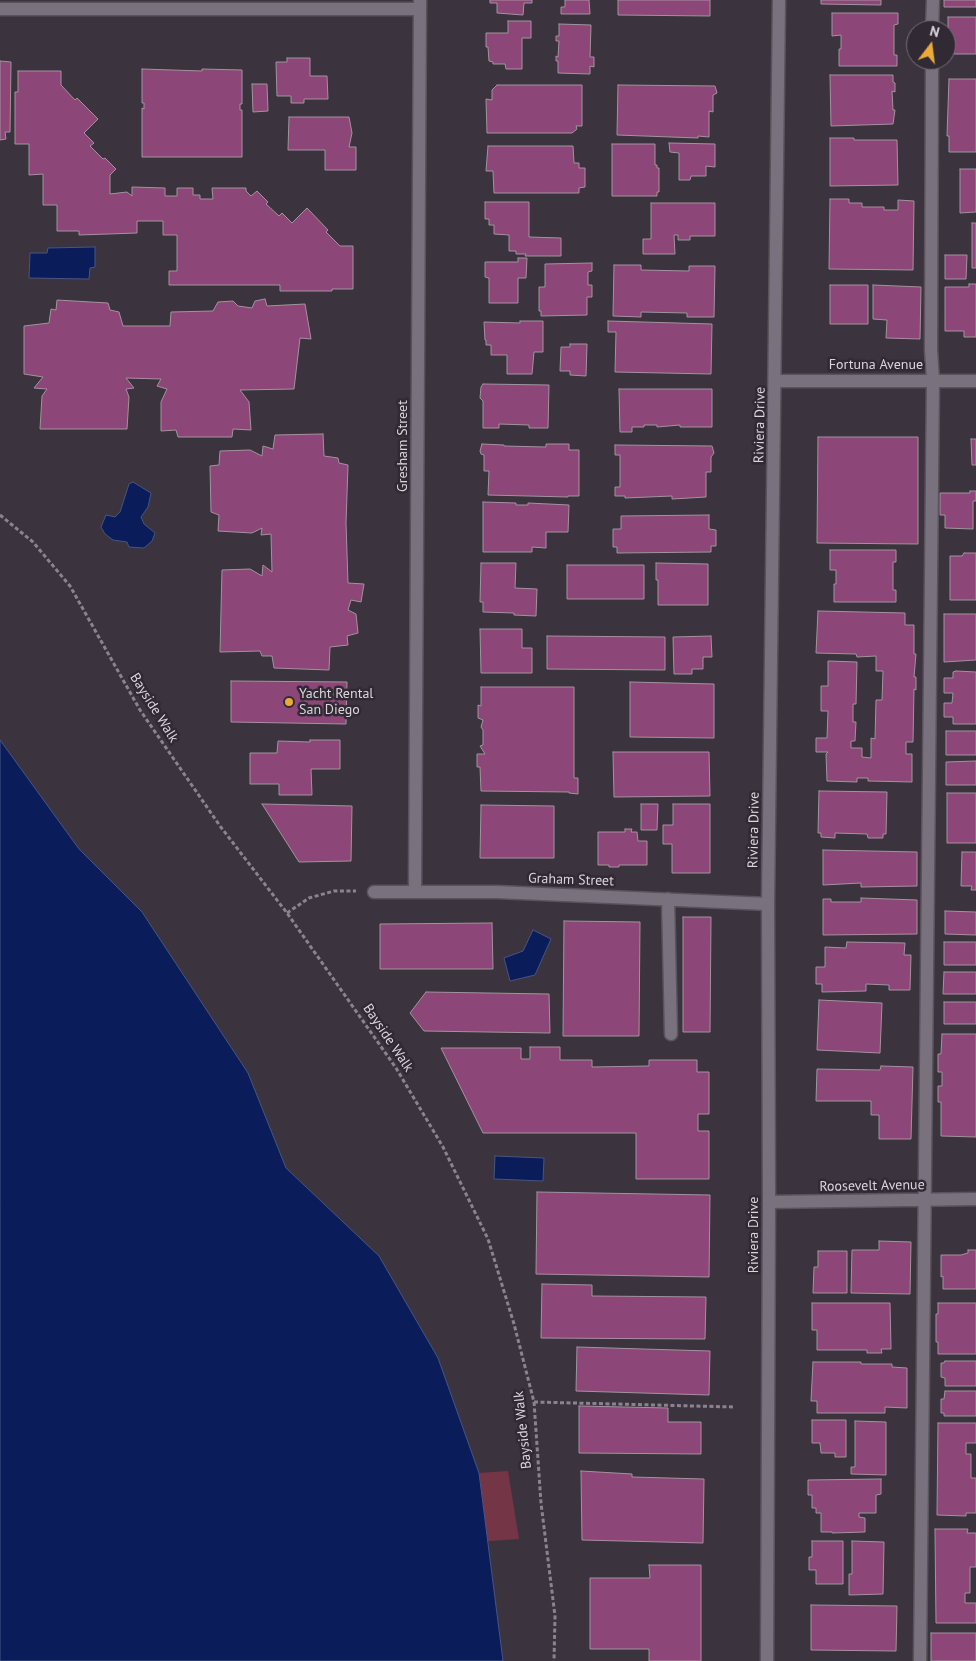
<!DOCTYPE html>
<html>
<head>
<meta charset="utf-8">
<style>
	body { margin:0 }
	#map { position:relative; width:976px; height:1661px; overflow:hidden; background:#3b343f; font-family:"PT Sans",sans-serif }
	canvas { display:block }
	.north { position:absolute; left:906px; top:20px; width:50px; height:50px; box-sizing:border-box; background:#312a34; border:1px solid #756e78; border-radius:50%; rotate:15deg; font-size:14px; font-weight:700; line-height:20px; text-align:center; color:#dad5dd }
	.north::after { content:''; display:block; margin:auto; width:18px; height:22px; background:#e9aa38; clip-path:polygon(50% 0,100% 100%,50% 72%,0 100%) }
</style>
</head>
<body>
<div id="map">
<canvas width="976" height="1661"></canvas>
<div class="north">N</div>
</div>
<script>
const g = document.querySelector('canvas').getContext('2d');
g.lineJoin = 'round';
function fillPath(path, color) {
  g.fillStyle = color;
  g.fill(path, 'evenodd');
}
function shape(rows) {
  const path = new Path2D();
  for (const r of rows) {
    path.moveTo(r[0], r[1]);
    for (let i = 2; i < r.length; i += 2) path.lineTo(r[i], r[i + 1]);
  }
  return path;
}
function trace(path, color, width, dash) {
  g.strokeStyle = color;
  g.lineWidth = width;
  g.lineCap = dash ? 'butt' : 'round';
  g.setLineDash(dash || []);
  g.stroke(path);
}
function label(font, color, halo, rows, align = 'center') {
  g.font = font + ' "PT Sans",sans-serif';
  g.lineWidth = 5;
  g.setLineDash([]);
  g.textBaseline = 'middle';
  g.strokeStyle = halo;
  g.fillStyle = color;
  for (const [text, x, y, turn = 0] of rows) {
    g.save();
    g.translate(x, y);
    g.rotate((+turn || 0) * Math.PI / 180);
    g.textAlign = isNaN(turn) ? turn : align;
    if (halo) g.strokeText(text, 0, 0);
    g.fillText(text, 0, 0);
    g.restore();
  }
}
fillPath(shape([
	[508,1471,519,1539,476,1542,464,1474]
]), '#743546');
const water = shape([
	[95,247,95,267,90,268,89,279,29,278,30,253,47,253,48,248,95,247],
	[133,482,151,493,148,507,141,517,144,524,155,533,152,541,144,548,129,547,127,542,113,540,105,534,101,527,106,515,115,517,120,512,129,484,133,482],
	[0,740,79,849,142,912,248,1073,286,1168,379,1256,438,1358,479,1473,503,1661,0,1661,0,740],
	[533,930,551,939,535,975,510,981,504,958,523,951,533,930],
	[495,1156,544,1158,543,1181,494,1179,495,1156]
]);
fillPath(water, '#0b1c5b');
trace(water, '#495482', 1);
const building = shape([
	[490,0,532,0,532,3,524,3,523,15,497,13,497,3,490,3,490,0],
	[565,0,589,0,590,14,561,14,561,7,565,7,565,0],
	[618,0,710,0,710,16,618,15,618,0],
	[821,0,881,0,881,5,821,4,821,0],
	[944,0,976,0,976,7,944,7,944,0],
	[832,13,898,13,898,24,894,25,894,55,897,55,897,66,839,66,839,49,841,49,841,35,832,36,832,13],
	[948,17,976,17,976,54,948,54,948,17],
	[508,21,531,21,531,38,522,38,522,69,506,69,505,64,493,64,493,62,489,61,488,47,486,47,486,33,508,33,508,21],
	[559,24,591,25,590,57,594,57,594,67,590,66,590,74,558,73,558,61,556,61,556,56,558,57,559,41,556,41,556,36,559,36,559,24],
	[287,58,310,58,310,76,327,76,328,99,304,99,304,103,291,103,291,96,277,96,276,62,287,62,287,58],
	[0,61,11,62,10,132,5,132,6,139,0,140,0,61],
	[142,69,202,71,202,69,242,70,242,104,240,104,240,110,242,110,242,157,142,157,142,108,144,109,144,103,142,103,142,69],
	[18,71,61,71,61,85,75,100,77,98,98,119,84,133,94,143,90,146,103,159,105,158,116,169,110,175,110,194,127,192,132,196,132,187,165,188,165,196,177,196,177,188,193,188,193,195,200,195,200,199,213,199,212,188,246,188,246,191,251,196,257,191,268,202,266,204,279,216,282,213,292,223,307,208,328,230,326,232,340,246,353,246,353,289,332,289,332,291,280,291,280,285,169,285,169,271,177,271,177,235,163,235,163,221,137,221,137,233,79,235,79,231,57,231,57,205,43,205,43,174,29,175,29,144,15,144,15,92,18,92,18,71],
	[830,75,893,75,893,82,895,83,895,92,892,91,893,110,895,110,893,124,831,126,830,75],
	[949,79,976,79,976,152,949,152,949,136,947,136,949,79],
	[252,84,267,84,268,111,253,112,252,84],
	[497,85,582,85,582,126,576,126,577,129,572,133,487,133,486,99,492,100,492,90,497,85],
	[618,85,715,86,717,93,713,95,713,112,709,111,709,137,698,136,698,138,617,135,618,85],
	[289,117,349,117,352,133,349,147,356,147,356,170,325,170,325,150,288,150,289,117],
	[830,138,854,138,854,140,897,140,898,185,830,186,830,138],
	[669,143,715,144,715,167,706,166,706,176,691,176,690,180,679,180,679,153,670,152,669,143],
	[612,144,655,144,655,165,657,165,657,168,659,168,659,192,657,192,657,196,612,196,612,144],
	[488,146,573,146,574,163,579,163,579,168,585,168,585,187,579,188,579,193,494,193,493,171,486,171,488,146],
	[960,169,976,169,976,212,960,213,960,169],
	[830,199,849,199,849,203,862,203,862,207,884,207,884,210,898,210,898,200,914,201,913,270,829,269,830,199],
	[485,202,529,202,529,237,561,238,561,256,525,256,526,254,516,254,516,251,509,251,509,235,494,234,494,225,489,225,489,219,485,219,485,202],
	[651,203,715,203,715,236,690,236,690,240,678,240,678,235,674,235,675,254,643,254,643,239,651,239,651,203],
	[972,223,976,223,976,268,972,268,972,223],
	[945,255,967,255,966,279,945,279,945,255],
	[518,258,527,258,526,278,518,278,518,303,489,303,489,278,485,277,485,262,518,262,518,258],
	[592,263,592,271,588,272,588,285,592,285,592,297,587,297,587,315,541,316,541,311,539,311,539,287,545,287,545,264,592,263],
	[614,265,641,265,641,270,689,271,689,266,715,266,714,317,687,317,687,313,641,312,641,317,613,316,614,265],
	[969,284,976,284,976,337,964,337,964,331,945,331,945,287,969,287,969,284],
	[830,285,868,285,868,324,830,324,830,285],
	[873,285,921,287,920,339,886,338,887,320,873,319,873,285],
	[265,299,267,306,305,304,311,339,300,338,294,389,240,390,249,402,251,430,233,429,232,437,178,437,176,430,161,431,161,402,167,389,157,386,161,379,126,378,134,388,126,389,129,397,127,429,40,429,42,396,47,389,34,388,43,377,24,374,24,326,49,323,51,309,56,310,57,300,108,303,110,310,119,312,123,326,170,326,171,312,213,311,218,302,233,301,238,306,252,308,255,301,265,299],
	[520,321,543,321,543,352,534,352,532,374,507,374,507,355,491,355,491,345,486,345,486,340,485,340,484,322,520,323,520,321],
	[608,321,712,324,711,374,615,372,616,332,608,332,608,321],
	[570,344,587,344,586,376,570,375,570,371,560,371,561,347,570,347,570,344],
	[483,384,549,385,548,428,529,428,529,425,499,424,499,428,483,428,483,401,480,398,481,387,483,384],
	[619,389,712,389,712,427,680,427,680,425,657,427,657,425,644,425,644,427,632,427,632,432,620,432,619,389],
	[323,434,324,456,338,458,339,463,348,465,346,523,348,583,364,584,361,602,351,600,348,610,356,614,358,633,347,636,348,645,330,647,329,670,274,668,272,656,262,656,260,651,220,652,222,570,250,569,262,576,263,565,272,572,271,534,261,535,262,528,252,533,218,531,219,515,211,512,210,466,219,465,220,451,250,450,262,456,263,446,273,449,275,435,323,434],
	[818,437,918,437,918,544,817,543,818,437],
	[971,439,976,439,976,465,972,465,971,439],
	[482,444,504,445,504,446,546,447,546,444,569,444,569,450,579,450,579,496,568,496,568,497,488,495,489,471,484,471,484,455,481,454,480,451,482,444],
	[615,445,712,446,714,453,711,457,711,472,706,472,706,497,672,499,672,496,625,498,625,496,615,496,615,487,620,487,620,455,615,455,615,445],
	[970,491,976,491,976,501,973,501,973,529,945,528,945,515,940,515,940,493,970,493,970,491],
	[483,502,516,503,516,505,528,505,528,503,569,505,568,532,546,532,546,548,532,547,532,552,483,552,483,502],
	[709,515,709,529,716,530,716,546,711,546,711,552,617,553,617,547,613,547,613,529,621,529,621,516,709,515],
	[830,550,896,550,896,562,893,562,893,590,896,590,896,602,834,602,834,584,836,584,836,570,830,570,830,550],
	[964,553,976,553,976,600,950,600,950,556,962,556,964,553],
	[481,563,516,563,515,588,537,589,536,616,514,615,514,613,483,612,483,602,480,602,481,563],
	[656,563,708,564,708,605,658,605,658,580,656,580,656,563],
	[567,565,644,565,644,599,567,599,567,565],
	[818,611,905,613,905,625,914,625,914,654,916,654,914,677,916,677,916,690,914,689,913,742,906,742,906,754,912,754,912,782,868,781,868,778,857,778,857,782,827,781,826,754,828,752,816,752,816,738,827,738,828,711,821,711,821,686,828,686,828,661,857,662,856,704,853,704,853,722,856,722,855,741,851,741,851,748,862,748,862,757,871,758,871,738,875,739,876,700,882,700,883,671,876,671,876,656,857,657,856,654,816,653,818,611],
	[944,614,976,614,976,660,944,662,944,614],
	[480,629,522,629,522,648,532,648,532,673,481,673,480,629],
	[547,636,665,637,665,670,547,669,547,636],
	[711,636,712,657,703,657,703,669,692,669,692,674,674,674,673,637,711,636],
	[956,671,976,672,976,724,953,724,953,717,944,717,944,703,952,703,953,693,944,693,944,678,953,678,953,672,956,671],
	[231,681,347,682,346,724,231,722,231,681],
	[630,682,714,684,714,738,630,737,630,682],
	[481,687,574,687,574,778,578,778,578,794,569,793,569,792,481,791,480,767,477,767,477,754,485,754,480,746,483,745,483,730,481,727,483,720,478,718,478,705,481,706,481,687],
	[946,731,976,731,976,755,946,755,946,731],
	[310,740,340,740,340,769,311,769,312,795,279,795,279,784,250,784,250,753,277,753,278,741,310,742,310,740],
	[613,752,709,752,710,796,614,797,613,752],
	[976,761,976,785,946,785,946,762,976,761],
	[819,791,887,792,886,834,883,834,883,838,868,838,867,834,835,833,835,838,821,837,821,833,818,833,819,791],
	[947,793,976,793,976,843,947,843,947,793],
	[262,804,352,806,351,861,299,862,262,804],
	[641,804,658,804,657,830,641,830,641,804],
	[673,804,710,804,710,873,672,873,672,844,663,844,663,825,673,825,673,804],
	[481,805,554,806,554,858,480,858,481,805],
	[625,829,632,829,631,832,637,832,638,841,647,841,647,865,619,865,619,867,609,867,609,865,598,865,598,832,625,832,625,829],
	[823,850,917,852,917,886,861,887,861,883,823,885,823,850],
	[962,852,976,852,976,890,971,890,972,886,961,886,962,852],
	[861,898,917,900,917,934,823,935,823,899,831,899,831,902,861,902,861,898],
	[945,911,976,912,976,935,945,934,945,911],
	[683,917,711,917,710,1032,683,1032,683,917],
	[564,921,640,922,639,1036,563,1036,564,921],
	[492,923,493,969,380,969,380,924,492,923],
	[847,942,905,943,904,955,911,955,910,990,889,990,889,985,866,984,866,991,822,992,822,984,816,984,816,967,825,967,825,947,846,948,847,942],
	[944,942,976,942,976,965,944,965,944,942],
	[944,972,976,972,976,994,943,994,944,972],
	[426,992,549,994,550,1033,424,1031,410,1013,426,992],
	[819,1000,882,1003,880,1053,817,1050,819,1000],
	[944,1002,976,1002,976,1024,944,1024,944,1002],
	[942,1034,976,1034,976,1137,941,1136,941,1102,938,1102,938,1086,942,1086,942,1072,938,1072,938,1054,941,1054,942,1034],
	[530,1047,560,1047,560,1060,592,1060,592,1067,649,1066,649,1060,697,1060,697,1072,709,1072,709,1114,698,1114,698,1131,709,1131,709,1179,636,1179,636,1133,483,1133,441,1048,521,1048,521,1059,530,1059,530,1047],
	[881,1066,913,1067,911,1139,879,1139,879,1115,871,1115,871,1101,816,1101,817,1069,880,1070,881,1066],
	[537,1192,710,1195,709,1277,536,1274,537,1192],
	[879,1241,911,1242,910,1294,851,1293,852,1250,879,1250,879,1241],
	[968,1250,976,1250,976,1289,943,1289,943,1276,941,1277,941,1255,961,1255,968,1253,968,1250],
	[818,1251,847,1251,847,1293,813,1293,814,1267,818,1267,818,1251],
	[542,1284,592,1285,592,1296,706,1297,705,1339,541,1338,542,1284],
	[812,1303,890,1303,891,1349,881,1349,882,1353,867,1353,867,1350,817,1350,817,1330,812,1330,812,1303],
	[938,1303,976,1303,976,1354,938,1354,938,1342,936,1342,936,1314,938,1314,938,1303],
	[577,1347,710,1351,709,1395,576,1391,577,1347],
	[945,1361,976,1361,976,1386,945,1386,945,1378,941,1377,941,1363,944,1363,945,1361],
	[813,1362,861,1362,861,1364,892,1364,892,1367,907,1368,907,1408,885,1407,885,1413,817,1413,817,1401,811,1401,813,1362],
	[945,1391,976,1391,976,1416,944,1416,944,1413,941,1413,941,1399,944,1399,945,1391],
	[579,1406,668,1408,668,1422,701,1422,701,1454,579,1453,579,1406],
	[812,1420,846,1420,846,1457,835,1457,835,1453,821,1453,820,1443,812,1443,812,1420],
	[855,1421,886,1422,886,1475,851,1474,851,1467,855,1467,855,1421],
	[938,1423,976,1423,976,1443,966,1443,966,1454,971,1454,971,1478,976,1478,976,1513,966,1513,966,1516,937,1515,938,1423],
	[581,1471,632,1474,632,1477,704,1479,703,1543,582,1540,581,1471],
	[881,1479,881,1494,876,1495,876,1513,859,1513,859,1517,865,1518,865,1532,832,1533,832,1532,821,1532,821,1513,816,1513,816,1508,812,1508,812,1495,808,1495,808,1480,881,1479],
	[935,1529,968,1529,967,1533,976,1533,976,1567,970,1567,970,1593,965,1593,965,1603,976,1603,976,1623,936,1623,935,1529],
	[812,1541,843,1541,843,1584,816,1584,816,1570,809,1570,809,1557,812,1557,812,1541],
	[852,1541,884,1542,883,1594,849,1595,849,1574,852,1574,852,1541],
	[649,1565,701,1565,701,1661,649,1661,649,1649,590,1649,590,1578,650,1578,649,1565],
	[811,1605,897,1606,896,1651,811,1650,811,1605],
	[931,1633,976,1633,976,1661,931,1661,931,1633]
]);
fillPath(building, '#8d4678');
trace(building, '#a2939d', 1);
const minor = shape([
	[0,9,420,9],
	[932,30,933,0],
	[775,381,976,381],
	[374,892,497,892,768,904],
	[415,892,420,0],
	[668,899,671,1034],
	[769,1202,976,1199],
	[767,1661,769,1202,768,904,779,0],
	[920,1661,933,380,931,350,932,60]
]);
trace(minor, '#59535c', 15);
trace(shape([
	[0,515,33,542,70,586,140,710,220,826,287,913,396,1068,443,1147,488,1239,514,1324,534,1402,541,1503,555,1616,554,1661],
	[287,913,309,898,334,891,356,891],
	[534,1402,735,1407]
]), '#8a848e', 3, [4, 2.5]);
trace(minor, '#7a717e', 12);
for (const [x, y, r, color] of [
	[289,702,5,"#e9aa38"]
]) {
  const dot = new Path2D();
  dot.arc(x, y, r, 0, 2 * Math.PI);
  g.fillStyle = color;
  g.fill(dot);
  trace(dot, '#312a34', 2);
}
label('14px', '#dad5dd', '#312a34', [
	["Fortuna Avenue",876,365],
	["Riviera Drive",760,425,-89],
	["Gresham Street",403,446,-90],
	["Bayside Walk",154,708,58],
	["Riviera Drive",754,830,-89],
	["Graham Street",571,880,2],
	["Bayside Walk",388,1038,56],
	["Roosevelt Avenue",872,1186,-1],
	["Riviera Drive",754,1235,-90],
	["Bayside Walk",523,1430,-96]
]);
label('14px', '#dad5dd', '#312a34', [
	["Yacht Rental",299,694],
	["San Diego",299,710]
], 'left');
</script>
</body>
</html>
